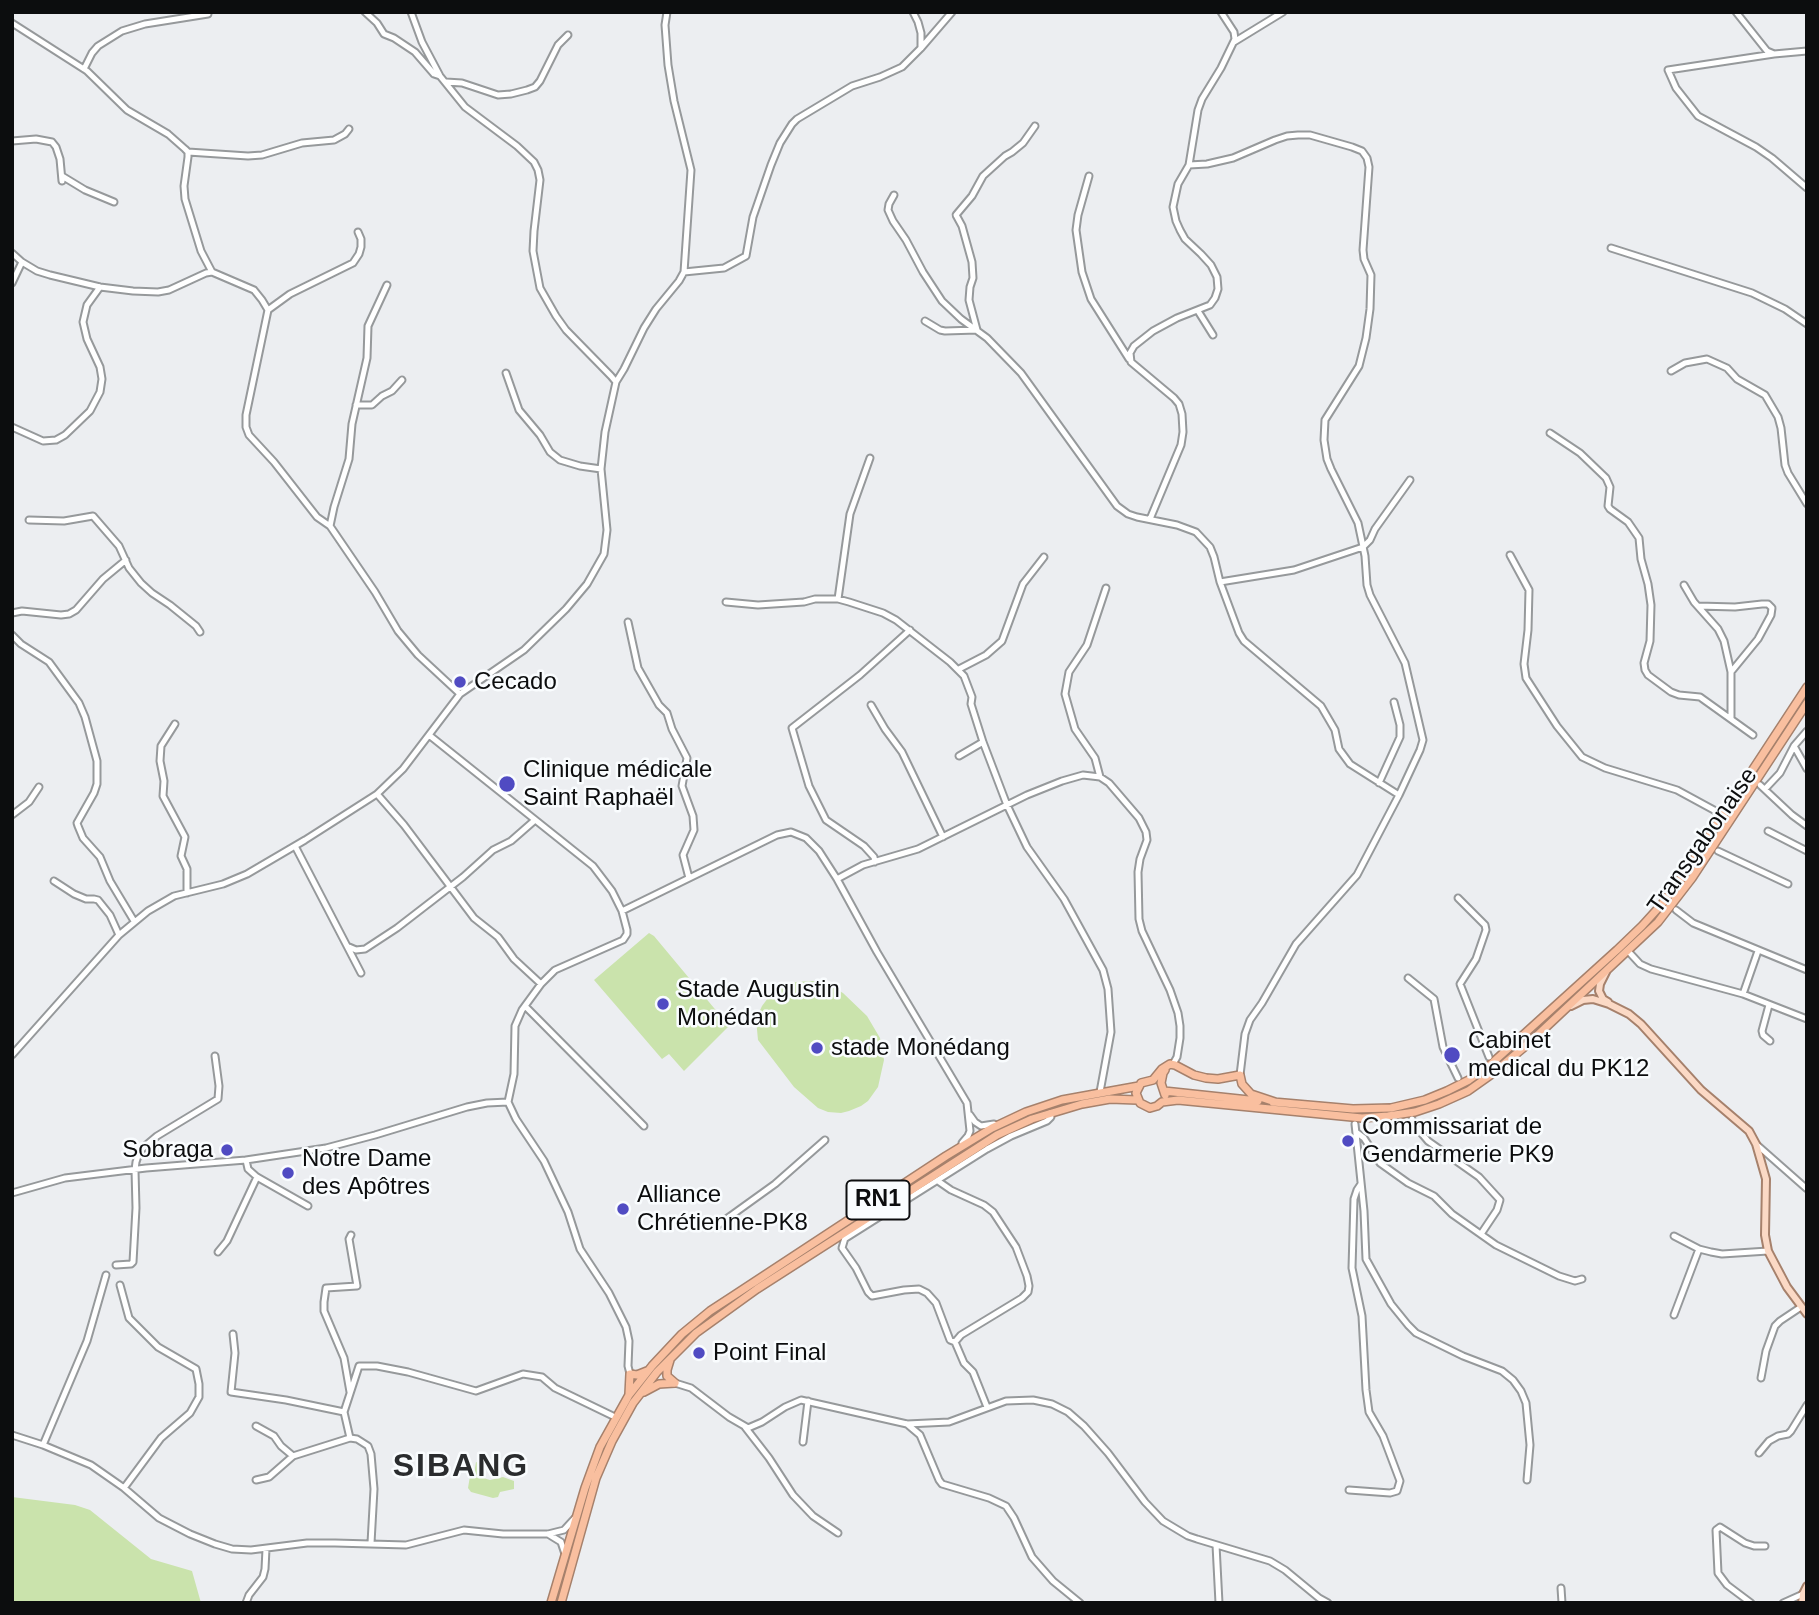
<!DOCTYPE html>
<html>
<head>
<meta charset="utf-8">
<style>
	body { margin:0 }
	#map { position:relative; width:1819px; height:1615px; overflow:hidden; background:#eceef1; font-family:Helvetica,sans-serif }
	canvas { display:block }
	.frame { position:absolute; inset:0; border:14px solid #0c0d0e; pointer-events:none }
</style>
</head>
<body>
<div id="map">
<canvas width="1819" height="1615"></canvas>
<div class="frame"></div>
</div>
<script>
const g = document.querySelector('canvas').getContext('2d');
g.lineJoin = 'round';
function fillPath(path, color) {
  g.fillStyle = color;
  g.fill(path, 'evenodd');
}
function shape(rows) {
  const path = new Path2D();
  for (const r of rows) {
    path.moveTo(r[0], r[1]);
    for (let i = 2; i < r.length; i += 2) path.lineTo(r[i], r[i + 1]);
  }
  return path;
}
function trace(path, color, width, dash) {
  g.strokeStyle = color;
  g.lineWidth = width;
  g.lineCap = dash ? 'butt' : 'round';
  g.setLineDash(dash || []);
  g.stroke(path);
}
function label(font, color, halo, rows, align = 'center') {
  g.font = font + ' Helvetica,sans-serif';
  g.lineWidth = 5;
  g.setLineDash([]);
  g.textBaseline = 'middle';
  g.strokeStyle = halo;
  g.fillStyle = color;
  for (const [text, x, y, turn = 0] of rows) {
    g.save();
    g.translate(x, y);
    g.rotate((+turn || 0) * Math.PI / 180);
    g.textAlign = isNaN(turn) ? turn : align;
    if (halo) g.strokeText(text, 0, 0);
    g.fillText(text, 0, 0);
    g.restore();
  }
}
fillPath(shape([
	[1807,693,1807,697,1699,863,1657,919,1510,1056,1467,1088,1433,1103,1409,1110,1366,1115,1169,1098,1170,1093,1335,1111,1377,1112,1398,1110,1424,1103,1450,1094,1471,1082,1500,1061,1525,1040,1614,957,1655,917,1688,875],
	[649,933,654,936,729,1026,684,1071,669,1054,662,1059,594,980],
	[813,981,824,982,843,993,867,1016,880,1038,884,1060,878,1087,868,1101,861,1106,849,1111,841,1113,828,1112,818,1108,794,1087,758,1040,756,1019,762,1006,768,998,785,986,796,982],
	[780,1268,781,1270,727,1306,688,1336,656,1369,631,1401,613,1431,598,1464,558,1603,555,1603,574,1532,599,1454,629,1400,654,1367,687,1334,711,1314],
	[476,1462,481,1464,480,1477,490,1480,503,1477,514,1481,514,1489,500,1492,498,1497,493,1498,471,1492,468,1488,470,1476,474,1474],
	[12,1497,75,1505,90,1510,151,1559,192,1571,201,1603,12,1603]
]), '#cae3ac');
const minor = shape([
	[365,12,377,23,384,34,394,38,415,52,434,74,440,76],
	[913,12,918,22,921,33,921,48],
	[1736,12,1767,51,1774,54,1807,51],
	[12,23,87,71,127,110,168,134,185,149,188,152,188,157,184,186,185,199,201,251,212,272],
	[1234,42,1283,12],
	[1774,54,1668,70,1676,88,1698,116,1756,147,1772,158,1807,188],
	[84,69,92,53,98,46,122,31,145,24,208,14],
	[446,82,462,83,498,95,511,94,527,90,535,87,540,81,558,45,568,35],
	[12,141,36,139,52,142,56,147,60,159,62,181],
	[188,152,248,156,262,155,302,143,334,140,345,134,349,129],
	[1189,165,1207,164,1233,158,1275,140,1287,136,1298,135,1310,135,1352,147,1362,151,1367,158,1369,167,1363,250,1364,259,1371,275,1370,309,1366,338,1359,366,1325,420,1324,440,1327,459,1331,469,1358,523,1365,556,1367,585,1370,595,1405,663,1423,740,1420,750,1399,795,1357,875,1296,944,1262,1003,1250,1020,1245,1034,1240,1075],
	[62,176,85,190,114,202],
	[1089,176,1078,215,1076,230,1082,272,1091,299,1129,359],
	[894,195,889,204,888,210,893,221,906,240,923,272,942,301,961,319,987,338,1021,373,1117,506,1128,514,1137,517,1177,525,1196,532,1210,547,1214,557,1220,582,1294,570,1363,547,1370,540,1375,529,1410,480],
	[1611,248,1752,293,1785,309,1807,324],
	[12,253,22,262,37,271,50,275,100,287,133,291,158,292,169,290,206,273,212,272,254,290,262,300,268,310,246,415,246,427,249,435,274,462,317,517,330,526,375,592,398,631,418,655,460,694],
	[684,272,724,268,746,256,753,217,771,165,780,143,792,124,797,119,852,86,880,77,902,67,921,48,952,12],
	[12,283,22,262],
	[268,310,290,294,353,263,359,254,361,247,361,239,358,232],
	[1198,311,1213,335],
	[925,321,940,330,945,331,977,330,969,300,970,287,973,278,972,262,962,226,956,215,972,196,983,176,1005,156,1012,152,1023,143,1035,126],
	[1671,371,1685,363,1707,359,1727,368,1737,379,1765,395,1778,417,1781,428,1785,465,1788,473,1807,504],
	[506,373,519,410,540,435,550,452,560,460,580,466,601,469],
	[616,382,624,369,644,328,656,309,679,281,684,272,691,170,674,101,668,65,665,25,667,12],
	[356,405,372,405,382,396,392,391,402,380],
	[12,427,43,441,56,440,65,435,90,411,100,392,102,379,100,367,87,339,83,322,87,305,100,287],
	[1550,433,1580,453,1606,478,1610,487,1608,506,1610,509,1628,522,1639,538,1641,559,1648,584,1651,605,1650,641,1644,663,1645,670,1648,675,1671,692,1679,695,1700,697,1753,735],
	[1150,519,1181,445,1183,432,1182,414,1179,404,1174,398,1131,362,1130,353,1134,346,1153,331,1177,318,1210,305,1215,298,1218,289,1217,277,1211,265,1201,254,1185,239,1180,230,1176,221,1173,207,1178,184,1189,165,1198,110,1202,99,1221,68,1235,39,1234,32,1221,12],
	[29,520,64,521,93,516,119,546,129,568,141,583,152,593,170,605,196,626,200,632],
	[330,526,334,507,349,459,352,424,367,358,368,326,387,285],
	[1510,555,1529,590,1528,630,1524,664,1526,678,1557,726,1582,757,1605,768,1677,790,1723,815],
	[1220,582,1239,633,1244,641,1321,706,1335,730,1339,749,1350,764,1399,795],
	[1684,585,1694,602,1718,629,1724,641,1731,672],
	[838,599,850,514,870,458],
	[726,602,758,605,804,602,815,599,838,599,849,602,883,613,896,620,950,662,964,676,972,697,971,704,983,742,1007,805,1027,847,1064,899,1103,970,1108,989,1111,1032,1100,1092],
	[1698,606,1735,607,1762,604,1768,604,1772,608,1771,615,1758,639,1731,672,1731,719],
	[12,613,22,611,61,615,69,614,76,610,103,579,126,560],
	[628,622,638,668,659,705,667,713,672,729,687,758,682,786,693,816,694,830,683,855,689,878],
	[12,635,21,644,49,662,79,703,85,717,97,761,97,784,94,793,77,823,78,826,83,838,100,857,110,881,134,921],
	[959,669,986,655,1002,641,1023,584,1044,557],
	[871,705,885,729,902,752,943,837],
	[175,724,161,746,160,761,164,781,163,796,185,837,181,856,187,869,187,893],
	[429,735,593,866,612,891,622,911,627,930,627,934,623,940,555,970,541,984,522,1010,515,1026,514,1074,508,1102,516,1119,544,1161,568,1212,580,1249,609,1293,626,1327,629,1341,628,1366,630,1374],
	[1794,746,1807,769],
	[959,756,983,742],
	[1100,777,1095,758,1075,729,1065,694,1069,672,1087,645,1106,588],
	[1379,783,1400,737,1400,725,1394,702],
	[1760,785,1792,815,1807,826],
	[1765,789,1780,773,1794,746,1807,731],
	[377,794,404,825,474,918,498,937,514,959,541,984],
	[12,815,29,802,39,787],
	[1768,831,1807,851],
	[295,846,361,973],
	[1718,851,1788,884],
	[875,862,874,857,864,846,826,820,809,786,792,728,860,675,910,630],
	[837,879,863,865,918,849,1027,795,1062,781,1083,775,1100,777,1109,783,1139,818,1146,832,1147,840,1140,859,1138,872,1139,919,1142,931,1170,990,1178,1013,1180,1026,1180,1038,1177,1057,1173,1064],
	[54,881,74,894,86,899,94,899,98,900,110,915,119,935],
	[1458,898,1485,925,1486,930,1476,959,1460,984,1489,1057],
	[1676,910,1693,923,1807,970],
	[622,911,777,835,791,832,806,838,819,851,837,879,877,952,967,1103,970,1131,968,1136,962,1143],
	[349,947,356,950,365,949,397,928,463,877,493,850,511,841,535,820],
	[1628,951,1640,964,1651,969,1743,994,1807,1019],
	[1408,978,1434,999,1443,1047,1458,1078],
	[1743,994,1758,951],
	[1769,1005,1762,1031,1763,1035,1770,1041],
	[525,1006,644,1126],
	[12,1055,119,935,148,911,174,896,223,884,247,874,305,840,377,794,403,769,460,694,524,650,566,609,587,584,604,554,607,530,601,469,605,432,616,382,611,376,566,330,556,316,540,288,533,251,534,231,540,180,538,170,534,162,517,146,465,107,440,76,422,42,411,12],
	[970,1115,975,1122,981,1126,994,1124],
	[1412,1119,1412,1122,1428,1141,1479,1177,1500,1200,1497,1210,1481,1234],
	[1355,1124,1364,1211,1366,1259,1391,1304,1408,1325,1416,1333,1463,1356,1502,1371,1513,1380,1521,1391,1526,1403,1530,1445,1527,1480],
	[1356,1132,1364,1138,1380,1163,1408,1183,1434,1196,1452,1214,1496,1245,1559,1276,1575,1281,1582,1279],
	[1756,1144,1807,1189],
	[246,1160,248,1169,257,1177,308,1206],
	[12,1193,65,1178,146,1168,246,1160,326,1148,375,1135,467,1107,487,1103,508,1102],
	[718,1225,775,1184,825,1140],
	[847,1231,842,1248,856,1268,868,1292,872,1296,904,1290,919,1289,927,1293,936,1303,950,1340,955,1342,961,1335,1022,1298,1028,1292,1029,1286,1027,1276,1016,1247,993,1212,984,1205,951,1190,938,1181],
	[1674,1236,1699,1249,1711,1252,1722,1254,1768,1251],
	[846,1238,987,1149,1011,1136,1047,1121,1051,1117,1050,1113],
	[218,1252,227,1241,257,1177],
	[116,1265,131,1264,133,1262,136,1208,135,1170,136,1162,139,1153,144,1147,157,1136,218,1099,219,1086,215,1056],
	[120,1285,129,1318,158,1347,196,1369,199,1384,199,1397,190,1413,161,1438,124,1488],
	[1674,1315,1699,1249],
	[233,1334,235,1353,231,1392,286,1400,344,1412,350,1438],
	[955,1342,964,1363,973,1372,987,1407],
	[1761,1378,1766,1351,1775,1326,1780,1321,1801,1307],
	[675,1383,691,1388,729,1417,748,1428,762,1422,785,1407,801,1400,907,1424,949,1422,1006,1401,1033,1400,1052,1404,1068,1412,1084,1426,1108,1453,1145,1502,1163,1521,1188,1536,1197,1539,1270,1561,1285,1570,1319,1598,1328,1603],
	[350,1392,344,1358,324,1311,324,1302,326,1288,357,1286,349,1239,351,1235],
	[344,1412,359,1366,377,1366,408,1372,476,1391,523,1374,542,1377,555,1388,615,1417],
	[907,1424,920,1435,939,1480,942,1484,989,1498,1006,1506,1014,1518,1032,1557,1053,1581,1080,1603],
	[256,1426,274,1436,281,1446,293,1456,350,1438,357,1439,368,1446,371,1454,374,1489,371,1543],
	[745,1427,769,1458,793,1495,813,1516,838,1533],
	[12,1435,43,1445,91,1465,124,1488,159,1518,190,1534,215,1544,232,1549,251,1550,307,1543,335,1543,406,1545,464,1530,503,1534,548,1534,564,1530,575,1518],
	[803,1442,808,1401],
	[43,1445,87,1341,106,1275],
	[1759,1453,1769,1441,1778,1436,1788,1434,1791,1431,1807,1405],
	[256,1480,269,1477,293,1456],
	[1349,1490,1390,1493,1397,1491,1400,1481,1383,1436,1369,1412,1366,1390,1362,1316,1352,1268,1354,1199,1357,1190,1361,1184],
	[548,1534,561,1542,565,1554],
	[1216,1545,1219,1603],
	[1561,1588,1562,1603],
	[246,1603,249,1595,263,1577,265,1569,266,1549],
	[1751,1603,1727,1585,1718,1573,1716,1530,1720,1527,1745,1543,1754,1546,1765,1546],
	[1783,1603,1803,1594]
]);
const major = shape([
	[1606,972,1600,984,1599,991,1603,999,1608,1002],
	[1571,1006,1583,1000,1593,999,1609,1004,1629,1014,1641,1024,1701,1090,1749,1131,1756,1144,1766,1179,1765,1235,1768,1251,1787,1287,1807,1314],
	[1802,1603,1803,1594,1807,1586]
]);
const highway = shape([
	[1164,1091,1258,1101],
	[1165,1095,1161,1083,1163,1073,1165,1070],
	[1273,1102,1353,1109,1391,1108,1425,1100,1447,1091,1469,1080,1490,1065,1617,950,1642,926,1662,904,1685,873,1807,687],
	[1275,1102,1251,1094,1242,1084,1240,1075,1218,1079,1206,1078,1194,1075,1175,1065,1170,1064,1162,1069,1153,1080,1141,1083,1136,1093,1140,1103,1150,1108,1157,1106,1162,1102,1178,1100,1362,1118,1388,1116,1415,1112,1439,1104,1468,1091,1492,1074,1528,1044,1658,922,1692,878,1807,703],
	[670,1360,667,1370,667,1376,675,1383],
	[644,1392,659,1384,675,1383],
	[629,1394,630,1374,637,1375,647,1371],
	[551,1603,585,1488,600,1447,629,1395,652,1366,682,1334,710,1311,733,1296,946,1156,992,1128,1026,1112,1062,1100,1139,1086],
	[561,1603,596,1478,612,1441,633,1403,657,1372,696,1333,757,1289,997,1135,1032,1119,1082,1104,1110,1099,1137,1100]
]);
trace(minor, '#96999b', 9);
trace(major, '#a6816c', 10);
trace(highway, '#a6816c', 10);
trace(minor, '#fff', 5);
trace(major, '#fbd9c5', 6);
trace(highway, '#f9bf9f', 7);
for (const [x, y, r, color] of [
	[460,682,7,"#504bc2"],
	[507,784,9,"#504bc2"],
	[663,1004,7,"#504bc2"],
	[817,1048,7,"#504bc2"],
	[1452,1055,9,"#504bc2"],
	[1348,1141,7,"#504bc2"],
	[227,1150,7,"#504bc2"],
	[288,1173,7,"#504bc2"],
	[623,1209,7,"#504bc2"],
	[699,1353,7,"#504bc2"]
]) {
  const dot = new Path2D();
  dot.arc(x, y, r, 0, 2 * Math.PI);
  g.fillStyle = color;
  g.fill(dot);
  trace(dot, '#f9fcfe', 2.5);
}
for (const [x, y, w] of [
	[878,1200,63]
]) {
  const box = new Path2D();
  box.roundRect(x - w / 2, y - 19.5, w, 39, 5);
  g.fillStyle = '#f9fcfe';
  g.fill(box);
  trace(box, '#0c0d0e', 2);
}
label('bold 23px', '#0c0d0e', null, [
	["RN1",878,1200]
]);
label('24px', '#0c0d0e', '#f9fcfe', [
	["Cecado",474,682],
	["Clinique médicale",523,770],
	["Saint Raphaël",523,798],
	["Stade Augustin",677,990],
	["Monédan",677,1018],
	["Cabinet",1468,1041],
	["medical du PK12",1468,1069],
	["stade Monédang",831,1048],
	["Commissariat de",1362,1127],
	["Gendarmerie PK9",1362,1155],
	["Sobraga",213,1150,"right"],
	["Notre Dame",302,1159],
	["des Apôtres",302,1187],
	["Alliance",637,1195],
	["Chrétienne-PK8",637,1223],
	["Point Final",713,1353]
], 'left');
label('24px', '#0c0d0e', '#f9fcfe', [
	["Transgabonaise",1703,841,-55]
]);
g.letterSpacing = '2px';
label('bold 32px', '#2a2c2e', '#f9fcfe', [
	["SIBANG",461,1467]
]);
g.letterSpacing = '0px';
</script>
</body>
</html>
